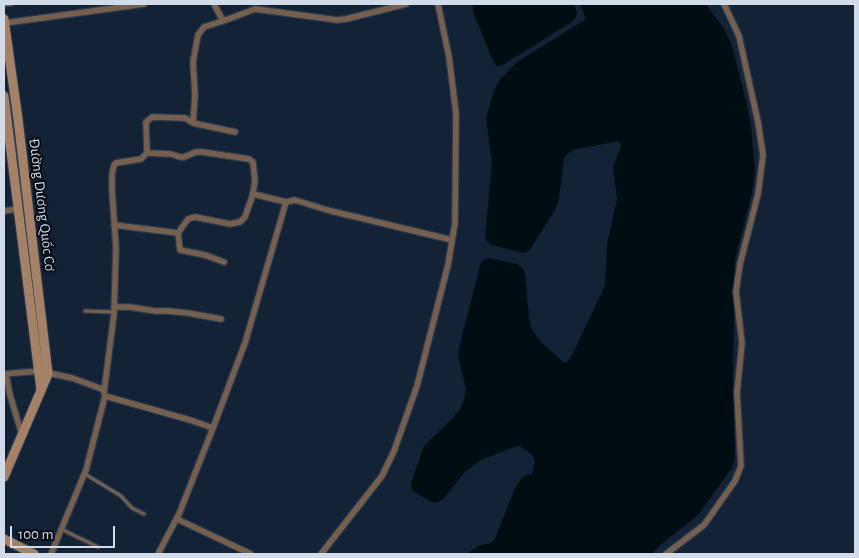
<!DOCTYPE html>
<html>
<head>
<meta charset="utf-8">
<style>
	body { margin:0 }
	#map { position:relative; width:859px; height:558px; overflow:hidden; background:#142236; font-family:"Alegreya Sans",sans-serif }
	canvas { display:block }
	.frame { position:absolute; inset:0; border:5px solid #d1dbe9; pointer-events:none }
	.scale { position:absolute; left:10px; top:526px; width:105px; height:22px; box-sizing:border-box; border:2px solid #d1dbe9; border-top:0; padding-left:6px; font-size:15px; line-height:18px; white-space:nowrap; color:#d1dbe9; -webkit-text-stroke:4px #060c14; paint-order:stroke }
</style>
</head>
<body>
<div id="map">
<canvas width="859" height="558"></canvas>
<div class="frame"></div>
<div class="scale">100 m</div>
</div>
<script>
const g = document.querySelector('canvas').getContext('2d');
g.lineJoin = 'round';
function fillPath(path, color) {
  g.fillStyle = color;
  g.fill(path, 'evenodd');
}
function shape(rows) {
  const path = new Path2D();
  for (const r of rows) {
    path.moveTo(r[0], r[1]);
    for (let i = 2; i < r.length; i += 2) path.lineTo(r[i], r[i + 1]);
  }
  return path;
}
function trace(path, color, width, dash) {
  g.strokeStyle = color;
  g.lineWidth = width;
  g.lineCap = dash ? 'butt' : 'round';
  g.setLineDash(dash || []);
  g.stroke(path);
}
function label(font, color, halo, rows, align = 'center') {
  g.font = font + ' "Alegreya Sans",sans-serif';
  g.lineWidth = 4;
  g.setLineDash([]);
  g.textBaseline = 'middle';
  g.strokeStyle = halo;
  g.fillStyle = color;
  for (const [text, x, y, turn = 0] of rows) {
    g.save();
    g.translate(x, y);
    g.rotate((+turn || 0) * Math.PI / 180);
    g.textAlign = isNaN(turn) ? turn : align;
    if (halo) g.strokeText(text, 0, 0);
    g.fillText(text, 0, 0);
    g.restore();
  }
}
fillPath(shape([
	[472,4,574,4,577,12,576,17,572,22,501,66,497,66,494,63,474,15],
	[580,4,706,4,725,30,732,46,746,101,751,127,755,170,752,193,735,260,733,372,735,457,732,468,698,515,659,546,652,554,467,554,478,546,490,543,495,539,514,491,521,479,525,476,532,474,535,460,532,454,519,446,514,447,481,460,465,472,443,499,438,502,432,502,413,491,411,488,411,483,424,446,452,419,460,409,464,399,466,389,458,356,459,348,480,265,483,260,488,258,517,264,522,268,525,273,529,318,532,329,539,340,564,363,567,362,570,359,605,286,607,244,617,199,613,167,621,147,621,144,618,141,573,150,568,153,564,159,559,199,556,208,530,250,524,253,491,245,485,238,492,162,486,119,494,90,500,80,517,62,586,19]
]), '#000e14');
const lane = shape([
	[4,5,12,4],
	[85,311,114,312],
	[85,474,121,496,132,508,144,514],
	[61,529,98,547]
]);
const street = shape([
	[214,4,222,19,226,20,255,9,337,20,346,19,406,4],
	[5,23,144,4],
	[193,123,195,95,193,62,198,35,204,27,226,20],
	[147,153,171,154,180,157,184,157,196,152,202,152,249,159,253,162,255,182,252,197,245,217,240,222,230,224,195,217,188,219,178,233],
	[253,194,286,202],
	[4,211,18,209],
	[114,225,178,233,180,250,205,255,224,262],
	[114,307,130,307,155,311,168,311,188,313,221,319],
	[4,374,39,371,72,378,102,389,104,392,105,396,86,470,51,554],
	[6,374,10,395,22,435],
	[104,392,114,314,116,248,112,190,112,174,114,165,116,163,141,159,147,153,146,122,152,117,185,118,193,123,235,132],
	[105,396,190,420,213,428,179,514,158,554],
	[213,428,245,343,286,202,295,200,327,210,452,240],
	[177,519,251,554],
	[321,554,382,476,394,451,417,386,448,265,455,223,456,113,449,57,438,4],
	[666,554,704,525,735,481,741,466,737,392,742,343,736,292,740,264,758,194,763,155,758,122,739,36,724,4]
]);
const secondary = shape([
	[4,19,18,119,48,374,4,477],
	[4,96,41,390],
	[4,539,34,554]
]);
trace(lane, '#2e3c4f', 5.5);
trace(street, '#2e3c4f', 8);
trace(secondary, '#2e3c4f', 11);
trace(lane, '#755f4f', 3);
trace(street, '#755f4f', 5.5);
trace(secondary, '#a58167', 9);
label('15px', '#d1dbe9', '#060c14', [
	["Đường Dương Quốc Cơ",42,205,83]
]);
</script>
</body>
</html>
